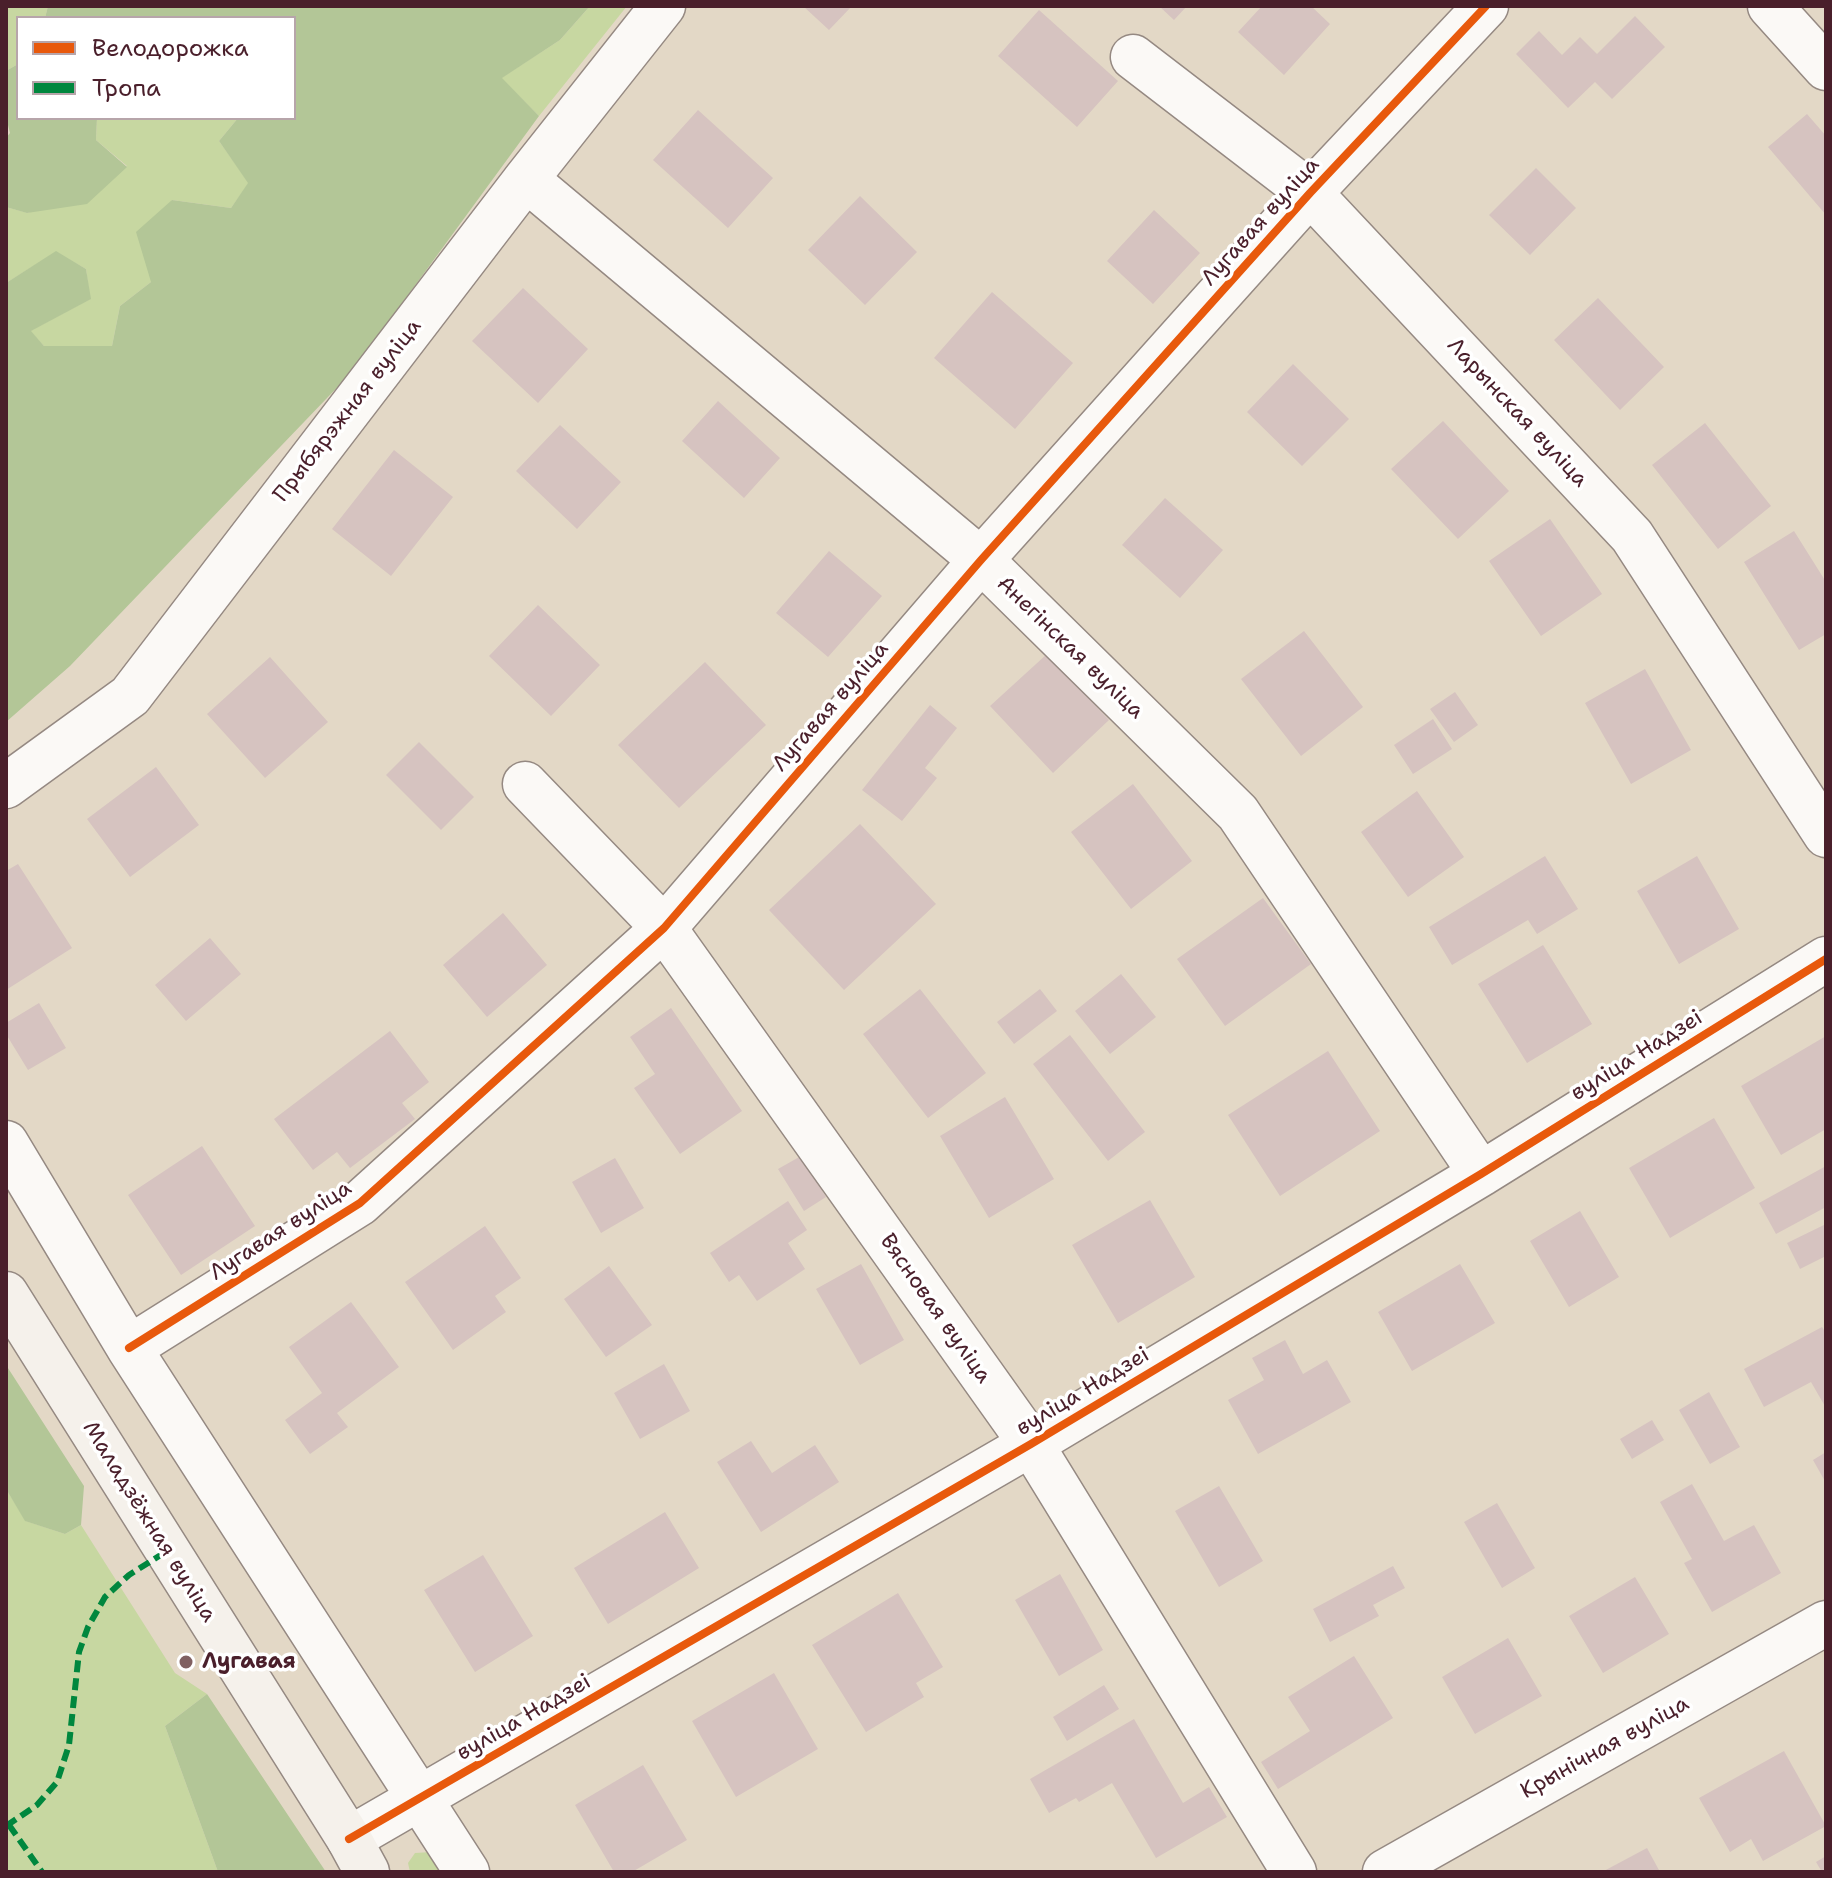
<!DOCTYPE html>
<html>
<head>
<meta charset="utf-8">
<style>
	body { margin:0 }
	#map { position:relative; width:1832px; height:1878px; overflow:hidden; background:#e3d8c6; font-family:"Shantell Sans",sans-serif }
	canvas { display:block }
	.frame { position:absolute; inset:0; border:8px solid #4a1f2b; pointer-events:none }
	.legend { position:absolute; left:16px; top:16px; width:280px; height:104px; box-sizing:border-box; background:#fff; border:2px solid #b7a5aa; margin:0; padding:10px 14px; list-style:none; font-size:24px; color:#4a1f2b }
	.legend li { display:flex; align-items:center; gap:16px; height:40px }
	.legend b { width:40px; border:2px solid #b7a5aa }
</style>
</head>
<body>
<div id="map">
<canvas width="1832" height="1878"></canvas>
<div class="frame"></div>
<ul class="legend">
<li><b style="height:10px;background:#e8590c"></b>Велодорожка</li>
<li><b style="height:10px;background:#00873e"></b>Тропа</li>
</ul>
</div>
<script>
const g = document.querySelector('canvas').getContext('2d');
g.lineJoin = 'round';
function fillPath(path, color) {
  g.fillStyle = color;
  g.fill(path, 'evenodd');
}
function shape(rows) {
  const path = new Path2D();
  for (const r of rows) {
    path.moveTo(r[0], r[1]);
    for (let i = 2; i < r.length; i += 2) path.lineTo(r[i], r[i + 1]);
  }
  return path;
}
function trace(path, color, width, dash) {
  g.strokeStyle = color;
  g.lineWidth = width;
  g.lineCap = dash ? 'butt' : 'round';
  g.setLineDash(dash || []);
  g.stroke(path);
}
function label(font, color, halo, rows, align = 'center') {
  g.font = font + ' "Shantell Sans",sans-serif';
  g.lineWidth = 7;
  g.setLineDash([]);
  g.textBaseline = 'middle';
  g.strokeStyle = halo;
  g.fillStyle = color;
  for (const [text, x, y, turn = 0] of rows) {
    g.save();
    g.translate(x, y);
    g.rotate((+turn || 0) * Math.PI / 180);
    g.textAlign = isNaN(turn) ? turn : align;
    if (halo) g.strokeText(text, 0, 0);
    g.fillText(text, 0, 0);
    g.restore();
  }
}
fillPath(shape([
	[6,6,48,6,45,18,18,18,18,64,6,71],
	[590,6,627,6,539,116,501,78,560,40],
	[97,118,238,118,219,141,249,183,231,208,172,200,151,282,120,306,112,346,44,346,30,331,90,299,86,269,56,252,6,283,6,207,28,213,127,166,96,140],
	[6,1489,26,1521,65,1534,81,1525,175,1673,207,1694,165,1726,218,1872,6,1872],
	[431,1852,443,1872,410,1872,408,1863,415,1853]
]), '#c7d7a1');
fillPath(shape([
	[48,6,590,6,560,40,502,78,539,116,351,373,70,666,6,722,6,283,56,251,86,269,91,299,31,331,44,346,112,346,120,306,151,282,136,232,172,200,231,208,248,183,219,141,238,118,294,118,294,18,45,18],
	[18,64,18,118,97,118,96,140,127,167,87,204,27,213,6,207,6,138,10,133,6,117,6,71],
	[6,1365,84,1486,81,1525,65,1534,25,1521,6,1489],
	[207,1694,326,1872,218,1872,165,1726]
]), '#b3c697');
fillPath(shape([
	[803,6,852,6,829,30],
	[1159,6,1187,6,1174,20],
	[1262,6,1311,6,1330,24,1284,75,1238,32],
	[1039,10,1118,81,1077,127,998,56],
	[1635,16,1665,47,1612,99,1595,82,1568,108,1516,54,1539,31,1562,55,1580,37,1597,54],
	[698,110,773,178,728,228,653,160],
	[1807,114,1826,136,1826,215,1768,147],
	[1536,168,1576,208,1530,255,1489,215],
	[860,196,917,252,865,305,808,250],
	[1154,210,1200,253,1153,304,1107,261],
	[523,288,588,349,538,403,472,341],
	[992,292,1073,363,1015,429,934,358],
	[1598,298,1664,367,1620,410,1554,340],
	[1293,364,1349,419,1302,466,1247,412],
	[718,401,780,458,744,498,682,441],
	[1443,421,1509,491,1458,539,1391,469],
	[1705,423,1771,506,1718,549,1652,465],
	[560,425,621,482,577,529,516,471],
	[394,450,453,497,391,576,332,529],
	[1165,498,1223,550,1180,598,1122,545],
	[1550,519,1602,594,1541,636,1489,561],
	[1794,531,1826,582,1826,634,1799,650,1744,562],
	[829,551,882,596,828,657,776,613],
	[538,605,600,665,551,716,489,656],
	[1304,631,1363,707,1301,756,1241,679],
	[1047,654,1109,720,1053,773,990,706],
	[270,657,328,722,265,778,207,714],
	[705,662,766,725,679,808,618,745],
	[1645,669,1691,750,1631,784,1585,703],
	[1455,692,1478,725,1454,742,1430,709],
	[930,705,957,728,925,768,937,778,902,821,862,790],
	[1433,719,1452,749,1413,774,1394,745],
	[419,742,474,797,441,830,386,775],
	[156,767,199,825,130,877,87,819],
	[1133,784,1192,861,1131,909,1071,832],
	[1417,791,1464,857,1408,897,1361,832],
	[860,824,936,904,844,990,769,910],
	[1545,856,1578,909,1537,934,1528,920,1452,965,1429,927],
	[1697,856,1739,929,1679,964,1637,891],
	[18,864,72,948,6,990,6,871],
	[1263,898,1311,964,1225,1026,1177,959],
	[503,913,547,965,487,1017,443,965],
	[210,938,241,974,186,1021,155,985],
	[1543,945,1592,1024,1527,1063,1478,984],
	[1121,974,1156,1017,1110,1054,1075,1011],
	[920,989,986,1073,928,1118,863,1034],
	[1040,989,1057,1011,1014,1044,997,1022],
	[39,1003,66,1048,28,1070,6,1034,6,1023],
	[671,1008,742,1111,680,1154,634,1088,655,1074,630,1037],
	[390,1031,429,1082,402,1103,415,1119,350,1168,337,1152,313,1170,274,1119],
	[1070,1035,1145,1132,1108,1161,1033,1064],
	[1826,1036,1826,1129,1781,1155,1741,1086],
	[1328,1051,1380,1131,1280,1196,1228,1115],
	[1005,1097,1054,1179,989,1218,940,1136],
	[1714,1118,1755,1188,1670,1238,1629,1168],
	[202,1146,255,1226,181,1275,128,1195],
	[801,1156,826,1197,804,1211,778,1169],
	[615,1158,644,1208,601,1233,572,1182],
	[1826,1166,1826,1207,1776,1234,1759,1203],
	[1150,1200,1195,1277,1118,1323,1072,1245],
	[788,1201,807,1230,788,1243,805,1269,757,1301,739,1275,729,1282,710,1253],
	[1580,1211,1619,1277,1569,1307,1530,1241],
	[1826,1224,1826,1256,1800,1269,1787,1243],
	[485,1226,521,1278,495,1296,506,1312,453,1350,405,1282],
	[861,1264,904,1340,860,1365,816,1289],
	[1460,1264,1495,1323,1412,1371,1378,1312],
	[609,1266,652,1325,606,1357,564,1299],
	[351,1302,399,1367,337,1413,348,1427,310,1454,285,1420,322,1393,289,1347],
	[1822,1327,1826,1333,1826,1408,1811,1382,1764,1407,1744,1369],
	[1285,1340,1303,1374,1327,1360,1351,1402,1258,1454,1228,1400,1264,1380,1252,1358],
	[664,1364,690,1411,640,1439,614,1393],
	[1709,1392,1740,1447,1710,1464,1679,1410],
	[1652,1420,1664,1440,1632,1459,1620,1439],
	[751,1441,772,1473,815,1445,839,1482,761,1532,717,1462],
	[1826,1452,1826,1483,1813,1460],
	[1692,1484,1724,1541,1754,1525,1781,1573,1712,1612,1684,1563,1692,1559,1660,1502],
	[1219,1486,1263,1561,1219,1587,1175,1511],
	[1497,1503,1535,1568,1502,1588,1464,1522],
	[665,1512,699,1568,608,1624,574,1568],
	[483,1555,533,1636,475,1672,424,1590],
	[1393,1566,1405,1588,1373,1605,1379,1616,1330,1642,1313,1609],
	[1060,1574,1103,1650,1059,1676,1015,1600],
	[1635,1577,1669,1634,1603,1673,1569,1616],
	[898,1593,943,1667,916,1683,924,1697,866,1732,812,1645],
	[1508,1638,1542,1696,1475,1734,1442,1677],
	[1354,1656,1393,1718,1278,1789,1261,1762,1310,1731,1288,1697],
	[774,1673,818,1749,736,1797,692,1721],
	[1104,1685,1119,1709,1067,1741,1053,1717],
	[1134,1719,1183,1803,1209,1787,1227,1817,1156,1858,1112,1783,1079,1802,1076,1798,1049,1813,1030,1779],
	[1784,1751,1826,1826,1763,1861,1751,1839,1730,1852,1699,1798],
	[643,1765,687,1840,632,1872,614,1872,575,1805],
	[1647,1848,1660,1872,1602,1872],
	[1826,1856,1826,1872,1822,1872,1816,1862]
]), '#d6c3c0');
const minor = shape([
	[1770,6,1826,68],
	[1133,57,1310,193,1632,536,1826,835],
	[526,179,981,560,1238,813,1481,1174],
	[525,784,664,928,1031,1444,1294,1872],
	[6,786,130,696,526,179,663,6],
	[6,1143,129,1348,467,1872],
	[129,1348,360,1203,664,928,981,560,1310,193,1486,6],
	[349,1839,1031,1444,1481,1174,1826,959],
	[1385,1872,1826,1623]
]);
const secondary = shape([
	[6,1294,349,1839,367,1872]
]);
trace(minor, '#958982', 47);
trace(secondary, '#958982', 47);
trace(minor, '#fbf9f6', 44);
trace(secondary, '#f5f1eb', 44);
trace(shape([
	[9,1825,42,1872],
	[6,1826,37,1805,57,1782,69,1745,79,1652,88,1627,105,1597,129,1575,167,1551]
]), '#00873e', 6, [12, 6]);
trace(shape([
	[129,1348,360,1203,664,928,981,560,1310,193,1486,6],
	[349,1839,1031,1444,1481,1174,1826,959]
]), '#e8590c', 8);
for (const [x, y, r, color] of [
	[186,1662,8,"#806061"]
]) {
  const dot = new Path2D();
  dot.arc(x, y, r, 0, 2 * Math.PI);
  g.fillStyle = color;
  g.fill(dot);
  trace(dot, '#fff', 3);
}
label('22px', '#4a1f2b', '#fff', [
	["Лугавая вуліца",1261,222,-48],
	["Прыбярэжная вуліца",348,411,-52],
	["Ларынская вуліца",1517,413,47],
	["Анегінская вуліца",1070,648,44],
	["Лугавая вуліца",831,707,-49],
	["вуліца Надзеі",1637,1056,-32],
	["Лугавая вуліца",281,1231,-33],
	["Вясновая вуліца",935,1309,55],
	["вуліца Надзеі",1083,1392,-31],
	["Маладзёжная вуліца",149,1522,58],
	["вуліца Надзеі",524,1718,-30],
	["Крынічная вуліца",1605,1748,-29]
]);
label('bold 22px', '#4a1f2b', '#fff', [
	["Лугавая",202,1662]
], 'left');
</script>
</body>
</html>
